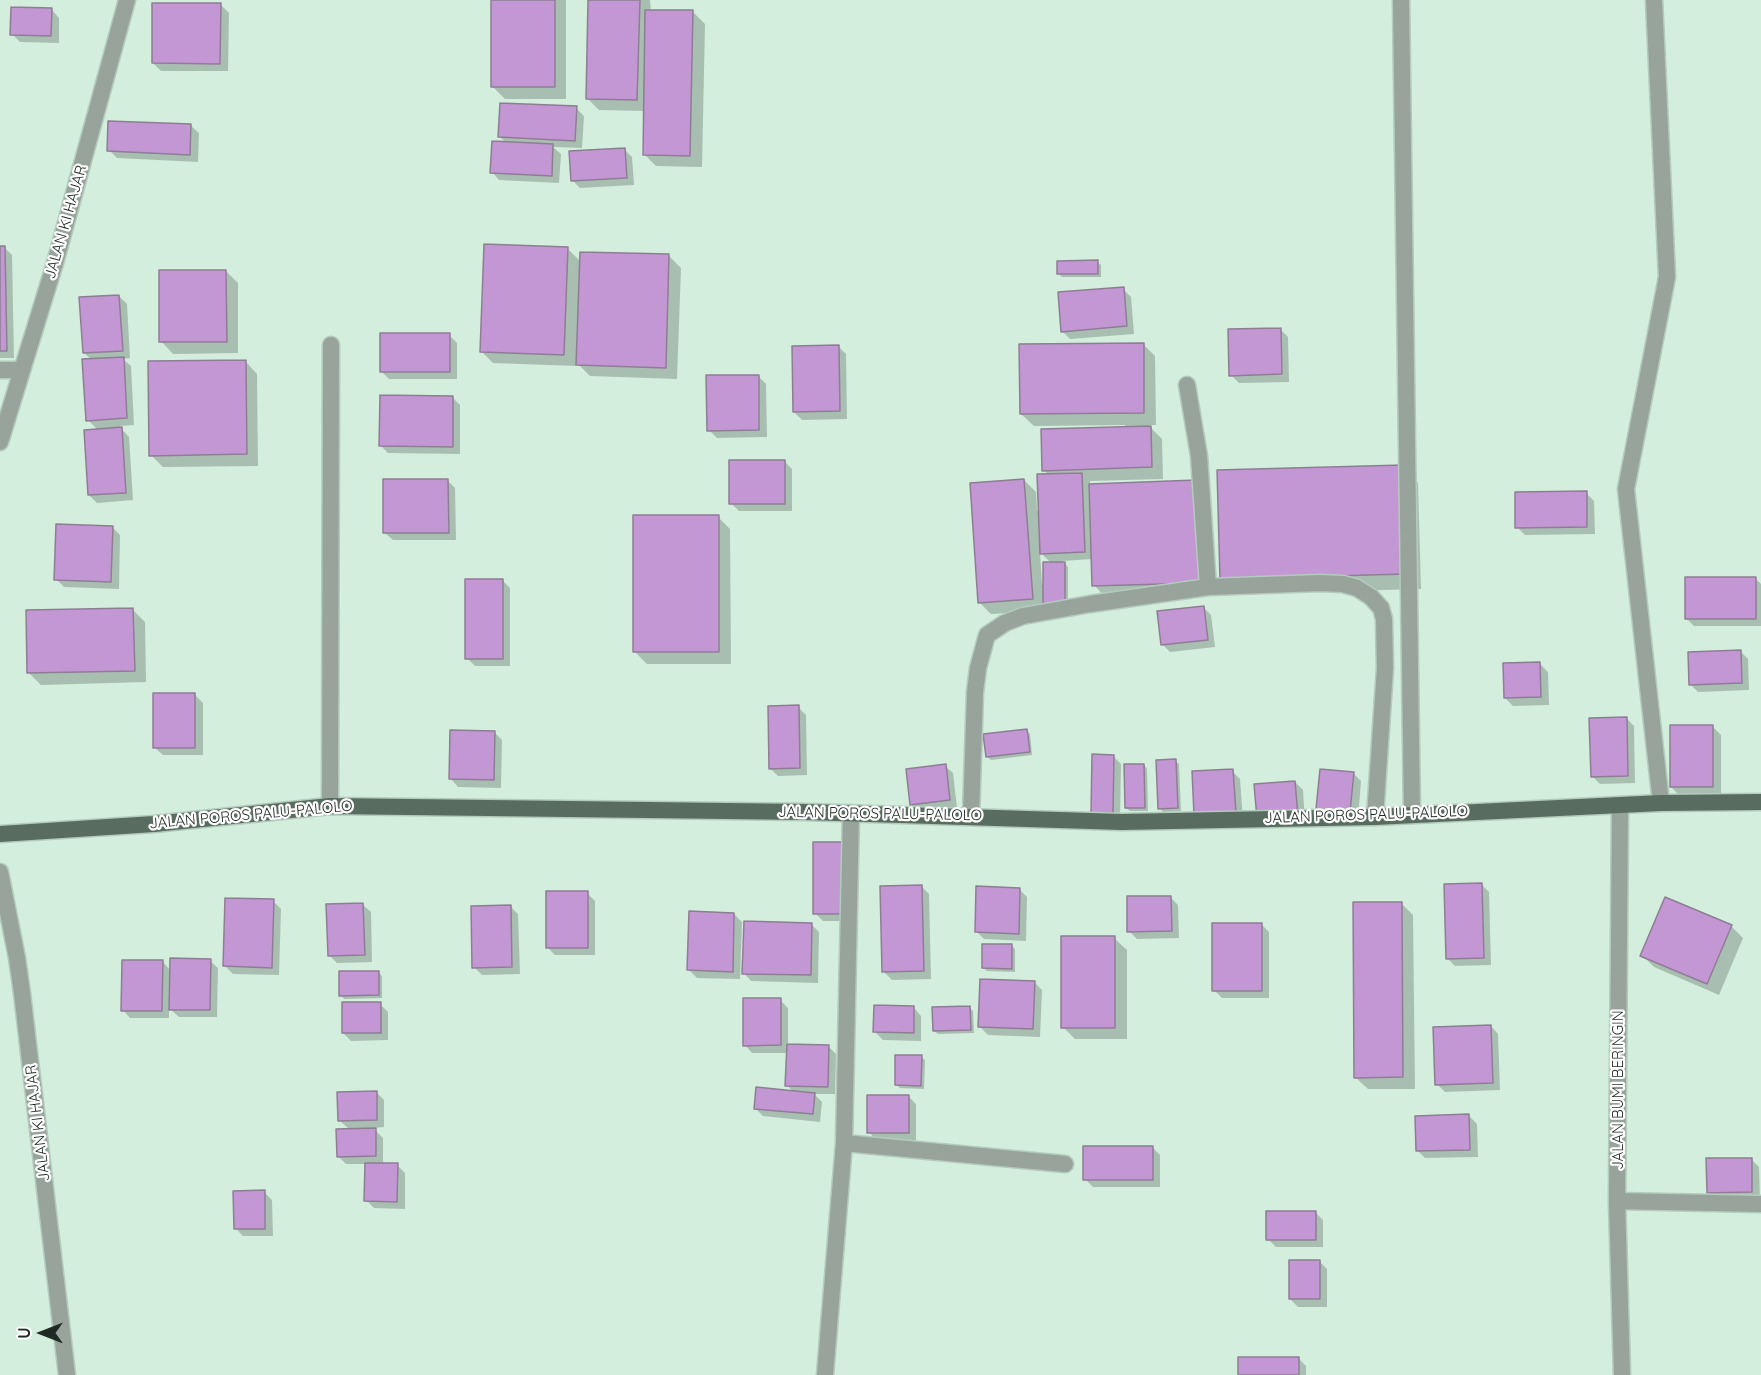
<!DOCTYPE html>
<html>
<head>
<meta charset="utf-8">
<style>
	body { margin:0 }
	#map { position:relative; width:1761px; height:1375px; overflow:hidden; background:#d3eedd; font-family:Quicksand,sans-serif }
	canvas { display:block }
	.north { position:absolute; left:12px; top:1303px; width:60px; height:60px; -webkit-text-stroke:4px #fff; paint-order:stroke; rotate:270deg; font-size:16px; font-weight:700; line-height:24px; text-align:center; color:#1f2923 }
	.north::after { content:''; display:block; margin:auto; width:21px; height:27px; background:#1f2923; clip-path:polygon(50% 0,100% 100%,50% 72%,0 100%) }
</style>
</head>
<body>
<div id="map">
<canvas width="1761" height="1375"></canvas>
<div class="north">U</div>
</div>
<script>
const g = document.querySelector('canvas').getContext('2d');
g.lineJoin = 'round';
function fillPath(path, color) {
  g.fillStyle = color;
  g.fill(path, 'evenodd');
}
function shape(rows) {
  const path = new Path2D();
  for (const r of rows) {
    path.moveTo(r[0], r[1]);
    for (let i = 2; i < r.length; i += 2) path.lineTo(r[i], r[i + 1]);
  }
  return path;
}
function trace(path, color, width, dash) {
  g.strokeStyle = color;
  g.lineWidth = width;
  g.lineCap = dash ? 'butt' : 'round';
  g.setLineDash(dash || []);
  g.stroke(path);
}
function label(font, color, halo, rows, align = 'center') {
  g.font = font + ' Quicksand,sans-serif';
  g.lineWidth = 4.5;
  g.setLineDash([]);
  g.textBaseline = 'middle';
  g.strokeStyle = halo;
  g.fillStyle = color;
  for (const [text, x, y, turn = 0] of rows) {
    g.save();
    g.translate(x, y);
    g.rotate((+turn || 0) * Math.PI / 180);
    g.textAlign = isNaN(turn) ? turn : align;
    if (halo) g.strokeText(text, 0, 0);
    g.fillText(text, 0, 0);
    g.restore();
  }
}
fillPath(shape([
	[493,0,566,0,566,99,505,99,493,87],
	[590,0,650,0,651,11,693,12,705,24,702,167,656,166,644,154,645,111,599,110,587,98],
	[221,5,229,13,228,71,161,71,153,63],
	[52,10,59,18,59,43,20,42,12,34],
	[576,108,584,116,582,148,553,147,561,154,559,183,499,180,492,172,507,144,500,137],
	[191,126,199,133,198,162,117,158,109,150],
	[625,150,632,157,634,185,580,188,572,180],
	[0,247,4,247,12,255,14,358,0,358],
	[568,249,581,262,669,256,681,268,677,379,590,376,576,362,576,366,493,363,481,351],
	[1097,262,1101,265,1101,277,1062,277,1059,274],
	[226,271,238,283,238,353,173,354,161,341],
	[1123,289,1131,297,1134,334,1070,339,1062,331],
	[119,296,127,304,130,358,123,359,131,366,134,425,119,426,129,437,133,500,97,503,89,495,98,430,88,420,92,360,84,353],
	[1280,329,1288,337,1289,382,1239,383,1231,375],
	[449,335,457,343,457,379,389,379,381,371],
	[1143,344,1155,356,1156,425,1148,425,1162,439,1163,479,1090,481,1090,485,1211,594,1106,598,1094,585,1093,559,1062,561,1068,567,1068,610,991,614,979,602,1024,480,1036,492,1037,511,1040,510,1048,475,1044,470,1125,428,1125,425,1034,426,1021,414],
	[1040,552,1051,563,1045,585,1042,585],
	[838,346,846,354,847,419,802,420,794,412],
	[245,361,257,374,258,466,163,467,151,455],
	[758,376,766,384,767,437,717,438,709,430],
	[452,397,460,405,460,454,388,453,380,445],
	[784,461,792,469,792,511,739,511,731,503],
	[1402,467,1418,483,1421,589,1237,594,1221,578],
	[447,480,455,488,456,540,393,540,385,533],
	[1586,493,1594,501,1595,534,1525,535,1517,527],
	[718,517,730,529,731,664,647,664,635,652],
	[112,527,120,535,119,589,64,587,56,579],
	[1755,578,1761,584,1761,626,1694,626,1686,618],
	[503,581,510,588,510,666,475,666,467,658],
	[1203,607,1211,615,1215,647,1170,652,1163,645],
	[133,610,145,622,146,682,41,685,29,673],
	[1740,651,1748,659,1749,690,1698,692,1690,684],
	[1540,664,1548,672,1549,705,1513,706,1505,698],
	[195,695,203,703,203,755,163,755,155,748],
	[798,707,806,715,807,775,778,776,770,768],
	[1626,718,1634,726,1635,783,1600,784,1592,776],
	[1713,727,1721,735,1721,795,1679,795,1671,787],
	[1026,730,1030,734,1032,755,991,760,987,757],
	[494,732,502,740,501,788,458,787,451,779],
	[1113,756,1121,764,1120,821,1093,812],
	[1175,761,1179,764,1181,811,1163,812,1160,808],
	[1144,765,1147,769,1148,811,1130,811,1126,808],
	[945,766,953,773,957,808,919,812,912,804],
	[1232,771,1240,779,1243,821,1195,815],
	[1353,773,1361,781,1358,819,1325,817,1318,809],
	[1295,782,1303,790,1305,823,1256,786],
	[815,844,852,921,823,921,815,913],
	[1481,884,1489,892,1491,965,1455,966,1447,958],
	[921,886,929,894,931,979,892,980,884,972],
	[1019,889,1027,897,1026,941,984,939,976,931],
	[587,893,595,901,595,955,555,955,547,947],
	[1170,897,1178,905,1179,938,1137,939,1129,931],
	[273,901,281,909,279,975,233,974,225,966],
	[1401,903,1413,915,1415,1089,1368,1089,1355,1077],
	[363,905,371,912,372,962,337,963,329,955],
	[510,906,518,914,520,974,482,975,474,967],
	[734,914,742,922,740,979,697,978,689,970],
	[811,924,819,932,818,983,751,981,744,973],
	[1261,924,1269,932,1269,998,1222,998,1214,990],
	[1731,926,1743,938,1719,995,1654,967,1642,955],
	[1114,938,1127,950,1127,1039,1075,1039,1063,1027],
	[1012,946,1015,949,1015,972,987,971,983,968],
	[162,961,171,971,210,961,218,968,217,1017,179,1017,169,1008,169,1018,130,1018,123,1010],
	[378,972,382,976,382,998,344,999,341,995],
	[1034,982,1042,990,1040,1037,988,1035,980,1027],
	[780,1000,788,1008,788,1045,828,1046,836,1054,835,1094,814,1094,822,1102,820,1122,763,1116,755,1108,793,1092,787,1085,788,1053,752,1053,745,1045],
	[380,1004,388,1012,388,1040,351,1041,343,1033],
	[969,1007,973,1011,974,1033,938,1034,934,1031],
	[914,1008,921,1016,921,1041,883,1040,875,1032],
	[1491,1026,1498,1034,1500,1090,1445,1092,1437,1084],
	[921,1057,925,1060,924,1089,900,1088,896,1084],
	[376,1092,384,1100,384,1127,373,1128,383,1138,383,1165,397,1165,405,1173,405,1209,374,1208,366,1200,366,1164,346,1164,338,1156,350,1130,339,1120],
	[908,1096,916,1104,916,1140,876,1140,869,1132],
	[1469,1116,1477,1124,1478,1157,1425,1158,1417,1150],
	[1152,1147,1160,1155,1160,1187,1093,1187,1085,1179],
	[1751,1159,1759,1167,1760,1200,1716,1200,1708,1192],
	[264,1192,272,1200,273,1236,243,1236,235,1228],
	[1315,1212,1323,1220,1323,1247,1276,1247,1268,1239],
	[1319,1261,1327,1269,1327,1307,1298,1307,1290,1299],
	[1298,1358,1306,1366,1306,1375,1239,1375]
]), '#0003');
const building = shape([
	[491,0,555,0,555,87,491,87,491,0],
	[588,0,640,0,637,100,586,99,588,0],
	[152,3,221,3,220,64,152,63,152,3],
	[11,7,52,8,51,36,10,35,11,7],
	[645,10,693,10,690,156,643,155,645,10],
	[500,103,577,106,575,141,498,137,500,103],
	[108,121,191,124,190,155,107,151,108,121],
	[492,141,553,144,552,176,490,173,492,141],
	[625,148,627,178,571,181,569,151,625,148],
	[484,244,568,247,564,355,480,352,484,244],
	[0,246,5,246,7,351,0,351,0,246],
	[580,252,669,254,666,368,576,365,580,252],
	[1098,260,1098,274,1057,274,1057,261,1098,260],
	[159,270,226,270,227,342,159,342,159,270],
	[1124,287,1127,326,1061,332,1058,292,1124,287],
	[119,295,123,351,83,353,79,297,119,295],
	[1281,328,1282,374,1229,376,1228,329,1281,328],
	[380,333,450,333,450,372,380,372,380,333],
	[1144,343,1144,413,1020,414,1019,344,1144,343],
	[839,345,840,411,793,412,792,346,839,345],
	[124,357,127,418,86,421,82,359,124,357],
	[246,360,247,454,149,456,148,361,246,360],
	[706,375,759,375,759,430,707,431,706,375],
	[380,395,453,396,453,447,379,446,380,395],
	[1151,426,1152,467,1042,471,1041,429,1151,426],
	[122,427,126,493,88,495,84,430,122,427],
	[729,460,785,460,785,504,729,504,729,460],
	[1403,465,1406,574,1220,579,1217,470,1403,465],
	[1082,473,1085,552,1040,554,1037,474,1082,473],
	[383,479,448,479,449,533,383,533,383,479],
	[1024,479,1033,599,978,603,970,483,1024,479],
	[1197,480,1200,583,1092,586,1089,484,1197,480],
	[1587,491,1587,527,1515,528,1515,492,1587,491],
	[633,515,719,515,719,652,633,652,633,515],
	[56,524,113,526,111,582,54,580,56,524],
	[1043,562,1065,562,1065,607,1043,607,1043,562],
	[1685,577,1756,577,1756,619,1685,619,1685,577],
	[465,579,503,579,503,659,465,659,465,579],
	[1204,606,1208,640,1161,645,1157,611,1204,606],
	[133,608,135,671,27,673,26,610,133,608],
	[1741,650,1742,683,1689,685,1688,652,1741,650],
	[1540,662,1541,697,1504,698,1503,663,1540,662],
	[153,693,195,693,195,748,153,748,153,693],
	[799,705,800,768,769,769,768,706,799,705],
	[1627,717,1628,776,1591,777,1589,718,1627,717],
	[1670,725,1713,725,1713,787,1670,787,1670,725],
	[1027,729,1030,752,986,757,983,734,1027,729],
	[450,730,495,731,494,780,449,779,450,730],
	[1092,754,1114,755,1113,813,1091,813,1092,754],
	[1176,759,1178,808,1158,809,1156,760,1176,759],
	[946,764,950,800,910,805,906,769,946,764],
	[1124,764,1144,764,1145,808,1125,808,1124,764],
	[1233,769,1236,813,1194,815,1192,771,1233,769],
	[1320,769,1354,772,1350,812,1316,809,1320,769],
	[1295,781,1298,816,1257,819,1254,784,1295,781],
	[813,842,844,842,844,914,813,914,813,842],
	[1482,883,1484,958,1446,959,1444,884,1482,883],
	[922,885,924,971,882,972,880,886,922,885],
	[976,886,1020,888,1019,934,975,932,976,886],
	[546,891,588,891,588,948,546,948,546,891],
	[1127,896,1171,896,1172,931,1127,932,1127,896],
	[1665,897,1732,925,1707,984,1640,956,1665,897],
	[225,898,274,899,272,968,223,966,225,898],
	[1353,902,1402,902,1403,1077,1354,1078,1353,902],
	[363,903,365,955,328,956,326,904,363,903],
	[511,905,512,967,472,968,471,906,511,905],
	[689,911,734,913,733,972,687,970,689,911],
	[744,921,812,923,811,975,742,974,744,921],
	[1212,923,1262,923,1262,991,1212,991,1212,923],
	[1061,936,1115,936,1115,1028,1061,1028,1061,936],
	[982,944,1012,944,1012,969,982,968,982,944],
	[170,958,211,959,210,1010,169,1010,170,958],
	[122,960,163,960,162,1011,121,1011,122,960],
	[339,971,379,971,379,995,339,996,339,971],
	[980,979,1035,981,1033,1029,978,1027,980,979],
	[743,998,781,998,781,1045,743,1046,743,998],
	[342,1002,381,1002,381,1033,342,1033,342,1002],
	[874,1005,914,1006,914,1033,873,1032,874,1005],
	[970,1006,971,1030,933,1031,932,1007,970,1006],
	[1491,1025,1493,1083,1435,1085,1433,1027,1491,1025],
	[787,1044,829,1045,828,1087,785,1086,787,1044],
	[895,1055,922,1055,921,1086,895,1085,895,1055],
	[756,1087,815,1093,813,1114,754,1109,756,1087],
	[377,1091,377,1120,338,1121,337,1092,377,1091],
	[867,1095,909,1095,909,1133,867,1133,867,1095],
	[1469,1114,1470,1150,1416,1151,1415,1116,1469,1114],
	[376,1128,376,1156,337,1157,336,1129,376,1128],
	[1083,1146,1153,1146,1153,1180,1083,1180,1083,1146],
	[1706,1158,1752,1158,1752,1192,1707,1193,1706,1158],
	[365,1163,398,1163,397,1202,364,1201,365,1163],
	[265,1190,265,1229,234,1229,233,1191,265,1190],
	[1266,1211,1316,1211,1316,1240,1266,1240,1266,1211],
	[1289,1260,1320,1260,1320,1299,1289,1299,1289,1260],
	[1238,1357,1299,1357,1299,1375,1238,1375,1238,1357]
]);
fillPath(building, '#c396d4');
trace(building, '#8e7e94', 1.5);
const minor = shape([
	[1401,0,1412,814],
	[1654,0,1667,277,1626,489,1661,803],
	[0,370,22,370],
	[1187,385,1199,456,1208,587],
	[0,442,55,263,127,0],
	[1620,805,1617,1201,1622,1375],
	[330,806,331,345],
	[971,816,975,692,978,668,987,635,1005,623,1023,616,1090,604,1208,587,1320,583,1343,584,1357,588,1371,597,1381,608,1384,619,1385,668,1375,817],
	[0,872,17,958,22,993,67,1375],
	[844,1143,1065,1164],
	[1617,1201,1761,1204],
	[825,1375,844,1143,851,813]
]);
const primary = shape([
	[0,834,154,824,330,806,806,812,1122,822,1375,817,1661,803,1761,802]
]);
trace(minor, '#b3cbbc', 19);
trace(primary, '#b3cbbc', 19);
trace(minor, '#98a39c', 16);
trace(primary, '#586c5f', 16);
label('15px', '#1f2923', '#fff', [
	["JALAN KI HAJAR",66,222,-74],
	["JALAN POROS PALU-PALOLO",880,814,1],
	["JALAN POROS PALU-PALOLO",251,815,-5],
	["JALAN POROS PALU-PALOLO",1366,815,-2],
	["JALAN BUMI BERINGIN",1618,1090,-90],
	["JALAN KI HAJAR",38,1123,-97]
]);
</script>
</body>
</html>
